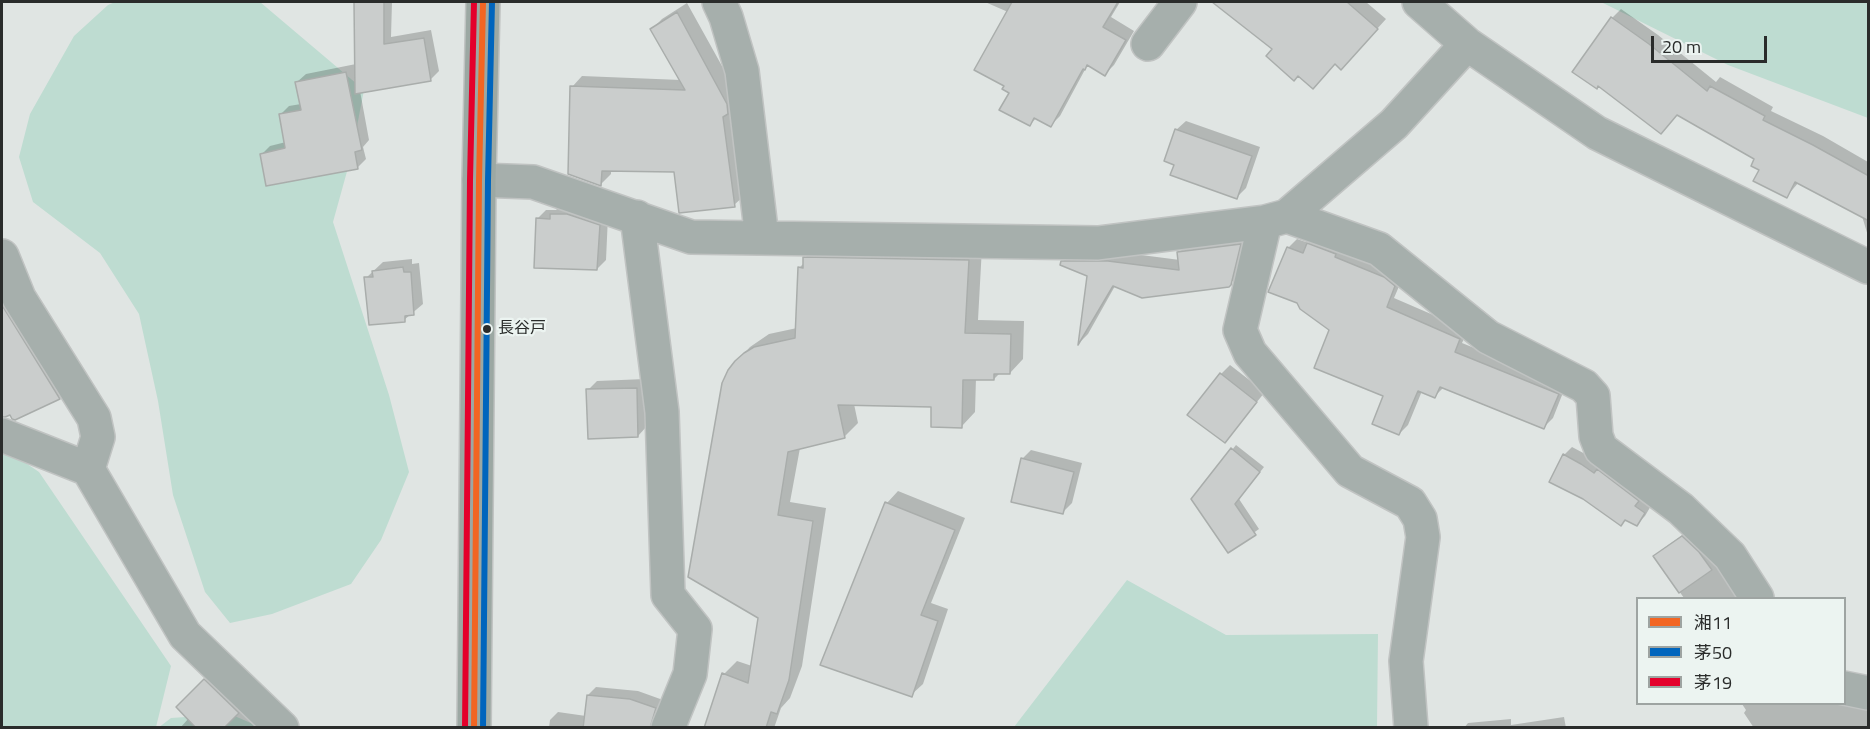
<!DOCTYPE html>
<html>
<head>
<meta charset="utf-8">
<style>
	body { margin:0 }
	#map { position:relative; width:1870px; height:729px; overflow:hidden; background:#e0e5e3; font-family:"Titillium Web","Noto Sans JP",sans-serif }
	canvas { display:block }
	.frame { position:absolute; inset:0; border:3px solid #2a2c2b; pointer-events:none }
	.legend { position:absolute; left:1636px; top:597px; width:210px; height:108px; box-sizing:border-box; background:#ecf4f1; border:2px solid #9ea4a2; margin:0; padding:8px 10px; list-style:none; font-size:18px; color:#2a2c2b }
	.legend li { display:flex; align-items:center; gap:12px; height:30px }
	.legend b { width:30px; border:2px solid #9ea4a2 }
	.scale { position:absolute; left:1651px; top:36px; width:116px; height:27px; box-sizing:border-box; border:3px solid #2a2c2b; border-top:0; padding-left:8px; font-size:18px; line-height:21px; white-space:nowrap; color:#2a2c2b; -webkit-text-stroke:4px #ecf4f1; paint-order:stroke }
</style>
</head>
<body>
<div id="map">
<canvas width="1870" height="729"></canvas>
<div class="frame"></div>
<ul class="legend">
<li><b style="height:8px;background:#f26522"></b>湘11</li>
<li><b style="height:8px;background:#0065bd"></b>茅50</li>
<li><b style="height:8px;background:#e4002b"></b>茅19</li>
</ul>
<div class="scale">20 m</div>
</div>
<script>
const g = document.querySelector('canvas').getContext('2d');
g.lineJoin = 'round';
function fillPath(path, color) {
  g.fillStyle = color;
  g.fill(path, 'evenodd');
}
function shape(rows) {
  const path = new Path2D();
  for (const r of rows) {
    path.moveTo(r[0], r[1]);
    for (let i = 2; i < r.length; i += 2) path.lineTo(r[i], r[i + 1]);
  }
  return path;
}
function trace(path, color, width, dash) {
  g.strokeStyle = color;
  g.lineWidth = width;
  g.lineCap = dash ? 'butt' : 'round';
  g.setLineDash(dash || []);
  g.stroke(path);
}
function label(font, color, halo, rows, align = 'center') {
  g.font = font + ' "Titillium Web","Noto Sans JP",sans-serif';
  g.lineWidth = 4.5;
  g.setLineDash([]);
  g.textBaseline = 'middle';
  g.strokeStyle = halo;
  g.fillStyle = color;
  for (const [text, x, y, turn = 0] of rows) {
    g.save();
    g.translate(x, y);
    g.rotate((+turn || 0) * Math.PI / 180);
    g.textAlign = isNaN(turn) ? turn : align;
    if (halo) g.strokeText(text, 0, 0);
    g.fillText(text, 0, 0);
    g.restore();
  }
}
fillPath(shape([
	[115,2,260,2,364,90,351,157,333,222,389,395,409,472,381,540,351,584,272,614,230,623,205,592,173,495,158,401,139,314,100,253,33,202,19,157,30,114,74,36,108,5],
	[1601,2,1868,2,1868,118,1728,65],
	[2,447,39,472,171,666,156,727,2,727],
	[1127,580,1226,635,1378,634,1377,727,1014,727],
	[230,714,260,727,158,728,171,718]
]), '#bedcd1');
fillPath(shape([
	[356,2,392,2,391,37,431,30,439,71,430,80,360,91,369,140,363,147,366,159,357,168,262,154,270,146,286,142,281,114,289,106,301,104,297,82,306,74,356,64],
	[985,2,1120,2,1111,17,1134,31,1114,65,1105,74,1088,64,1060,116,1051,125,1037,117,1030,125,1011,92,1008,12],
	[1275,2,1366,2,1386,19,1349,60],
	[687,3,737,93,745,195,734,205,675,171,611,170,611,174,601,184,572,87,582,76,681,80,652,29,662,19],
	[1621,9,1658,35,1716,82,1720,77,1773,107,1771,111,1823,136,1868,162,1868,236,1862,216,1799,182,1787,196,1761,169,1756,159,1678,114,1661,132,1612,18],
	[1186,121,1260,147,1246,188,1237,197,1176,164,1176,130],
	[561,205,608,216,606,260,597,269,537,219,546,210,556,210],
	[1317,235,1403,277,1394,298,1468,330,1462,343,1566,385,1553,418,1544,427,1444,387,1435,396,1422,391,1408,425,1399,434,1385,396,1331,329,1298,302,1270,291,1289,247,1297,239,1309,243],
	[1249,236,1240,274,1228,285,1115,286,1088,334,1081,341,1089,275,1062,262,1072,253,1118,252,1180,260,1179,252,1188,243],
	[818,244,982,247,978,320,1024,321,1023,359,1010,373,1000,373,994,379,976,378,975,412,962,426,933,405,854,404,858,423,844,437,800,448,790,502,826,508,802,666,790,698,781,708,774,728,716,728,724,674,737,661,752,666,759,617,736,362,750,347,769,334,797,328,799,268,805,262,805,258],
	[412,259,412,264,419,263,423,304,404,320,366,278,383,262],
	[2,278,67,390,59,397,3,415,2,412],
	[1230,365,1265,392,1225,441,1221,374],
	[645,379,647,426,638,436,588,390,597,381],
	[1236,445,1264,467,1239,499,1259,529,1228,551,1232,450],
	[1572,447,1589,456,1652,504,1645,516,1637,524,1564,455],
	[1031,450,1082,463,1072,503,1063,512,1022,459],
	[898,491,965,518,931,603,948,609,923,684,911,695,887,503],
	[1692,528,1744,598,1684,598,1655,557,1664,548],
	[214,671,268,728,180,728,189,718,178,707],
	[596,687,638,691,663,700,659,728,549,728,550,720,558,712,586,716,588,695],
	[1868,702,1868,728,1754,728,1744,713,1746,710,1742,704,1844,704],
	[1564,717,1566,728,1464,728,1468,723,1511,719,1511,725]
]), '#0003');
const building = shape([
	[354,2,384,2,384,44,424,38,431,81,355,94,354,2],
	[1012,2,1118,2,1103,27,1126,40,1105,76,1087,65,1085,70,1083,69,1051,127,1034,118,1030,126,999,110,1009,93,1002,89,1004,86,974,70,1012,2],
	[1212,2,1347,2,1378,29,1341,70,1335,64,1313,89,1298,76,1294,81,1266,56,1272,49,1212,2],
	[677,12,727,104,728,114,723,117,735,207,679,213,674,172,602,171,601,186,568,174,570,86,685,90,650,29,677,12],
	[1611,17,1649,44,1707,91,1710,86,1765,116,1763,120,1813,145,1869,176,1869,221,1795,182,1787,198,1753,181,1759,170,1751,166,1754,159,1677,115,1661,134,1598,86,1597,89,1572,72,1611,17],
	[346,72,362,150,355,152,358,169,266,186,260,154,285,148,279,114,301,110,295,82,346,72],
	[1175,129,1252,156,1237,199,1170,175,1174,165,1164,161,1175,129],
	[550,214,567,214,600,225,597,270,534,268,536,218,550,219,550,214],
	[1307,243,1336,254,1335,257,1384,277,1395,286,1387,307,1460,339,1455,352,1559,394,1544,429,1440,387,1435,398,1418,391,1399,435,1372,424,1383,396,1314,368,1329,330,1300,309,1297,303,1268,292,1287,247,1303,253,1307,243],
	[1241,244,1231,285,1229,287,1142,298,1113,286,1078,345,1087,276,1060,265,1061,261,1108,261,1179,270,1177,252,1241,244],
	[803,257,969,260,965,333,1011,334,1010,374,994,374,994,380,963,380,962,428,931,427,931,407,838,405,845,438,788,452,778,515,813,521,789,680,777,714,771,712,766,728,704,728,722,673,748,683,758,618,688,577,722,383,728,370,735,361,744,353,754,347,795,338,798,267,803,268,803,257],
	[403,267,404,272,411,272,414,315,405,316,405,322,369,325,364,277,373,277,372,271,403,267],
	[2,305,60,399,15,420,12,419,10,415,5,417,2,417,2,305],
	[1220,373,1257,402,1225,443,1187,415,1220,373],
	[637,388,638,437,588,439,586,389,637,388],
	[1231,448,1260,472,1235,504,1256,535,1228,553,1191,499,1231,448],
	[1563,454,1581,464,1594,473,1597,469,1639,501,1635,506,1645,513,1637,526,1625,520,1621,526,1583,499,1549,482,1563,454],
	[1021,458,1074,472,1063,514,1011,502,1021,458],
	[885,502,955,530,921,615,938,621,912,697,820,665,885,502],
	[1682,536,1699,552,1712,570,1679,593,1653,556,1682,536],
	[204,679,239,713,224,728,196,728,176,707,204,679],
	[587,695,630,699,656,708,650,728,583,728,587,695]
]);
fillPath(building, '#cacdcc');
trace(building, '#a9adab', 1.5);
const minor = shape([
	[719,2,726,17,742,71,762,238],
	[1419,2,1467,44,1597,133,1868,267],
	[1148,44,1180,2],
	[479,180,533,182,691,237,1098,243,1265,222,1287,216,1394,124,1467,44],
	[1287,216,1379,249,1488,337,1584,386,1593,396,1596,436,1601,449,1681,509,1730,556,1757,598],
	[637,217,662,412,668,595,695,629,690,674,668,728],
	[1265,222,1240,330,1250,353,1350,471,1410,503,1420,519,1423,537,1406,661,1411,728],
	[2,256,19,298,94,418,98,437,88,469],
	[2,435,88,469,185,635,282,728],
	[1844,688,1868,693]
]);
const major = shape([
	[474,728,479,180,483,2]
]);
trace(minor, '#c0c3c2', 36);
trace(major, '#c0c3c2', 36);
trace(minor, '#a6afac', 33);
trace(major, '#9ca8a3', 33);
trace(shape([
	[474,728,479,180,483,2]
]), '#f26522', 6);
trace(shape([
	[483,728,488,180,492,2]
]), '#0065bd', 6);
trace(shape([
	[465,728,470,180,474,2]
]), '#e4002b', 6);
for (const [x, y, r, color] of [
	[487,329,5,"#2a2c2b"]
]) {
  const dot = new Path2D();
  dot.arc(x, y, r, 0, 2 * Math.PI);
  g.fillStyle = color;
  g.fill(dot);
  trace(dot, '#ecf4f1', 2);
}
label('16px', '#2a2c2b', '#ecf4f1', [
	["長谷戸",498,329]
], 'left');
</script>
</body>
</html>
